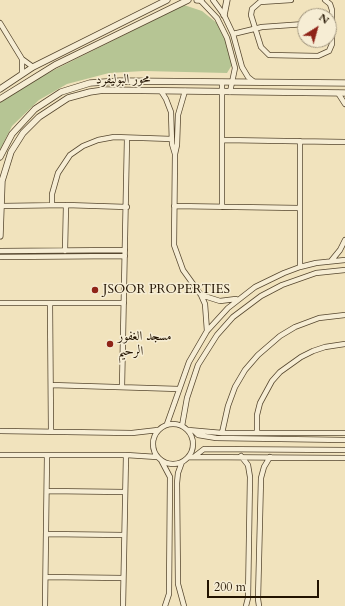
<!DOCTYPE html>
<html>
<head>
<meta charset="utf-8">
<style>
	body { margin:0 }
	#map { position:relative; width:345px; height:606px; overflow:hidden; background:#f1e3bd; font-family:Cardo,serif }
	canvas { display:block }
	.north { position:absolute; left:297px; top:8px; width:40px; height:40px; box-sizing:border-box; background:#f6edd4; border:1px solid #a1967f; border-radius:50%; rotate:37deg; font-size:11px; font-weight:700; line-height:16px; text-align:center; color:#221300 }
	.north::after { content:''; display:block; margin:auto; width:14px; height:18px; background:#8f2418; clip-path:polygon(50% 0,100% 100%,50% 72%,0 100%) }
	.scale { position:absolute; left:207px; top:580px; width:112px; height:18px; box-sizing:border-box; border:2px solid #221300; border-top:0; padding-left:5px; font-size:12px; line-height:14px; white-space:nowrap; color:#221300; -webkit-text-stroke:3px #f6edd4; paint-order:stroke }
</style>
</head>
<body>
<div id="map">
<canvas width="345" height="606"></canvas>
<div class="north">N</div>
<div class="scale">200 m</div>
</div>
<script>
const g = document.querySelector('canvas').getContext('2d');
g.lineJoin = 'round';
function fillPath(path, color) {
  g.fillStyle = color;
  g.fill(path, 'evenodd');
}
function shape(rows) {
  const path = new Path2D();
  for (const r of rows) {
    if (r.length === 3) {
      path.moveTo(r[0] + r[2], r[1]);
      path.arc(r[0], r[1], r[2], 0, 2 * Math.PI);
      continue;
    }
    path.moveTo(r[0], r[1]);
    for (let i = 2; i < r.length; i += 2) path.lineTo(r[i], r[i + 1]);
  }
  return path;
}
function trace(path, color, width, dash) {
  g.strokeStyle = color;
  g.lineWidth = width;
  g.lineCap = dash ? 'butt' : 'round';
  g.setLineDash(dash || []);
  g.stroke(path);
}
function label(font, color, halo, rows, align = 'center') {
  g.font = font + ' Cardo,Amiri,serif';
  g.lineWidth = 3;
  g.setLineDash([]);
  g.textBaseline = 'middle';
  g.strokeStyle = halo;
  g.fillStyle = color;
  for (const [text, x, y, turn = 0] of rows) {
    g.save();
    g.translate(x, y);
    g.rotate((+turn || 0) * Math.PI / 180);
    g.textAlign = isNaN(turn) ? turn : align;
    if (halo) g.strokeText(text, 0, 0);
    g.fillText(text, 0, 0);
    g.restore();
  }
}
fillPath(shape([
	[184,5,202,11,223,28,235,60,227,73,144,71,109,73,67,84,39,100,12,126,0,150,0,101,16,89]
]), '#b6c594');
const minor = shape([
	[200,0,217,18,227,38,235,68,230,92],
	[213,0,224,15,233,34,242,67,248,77,253,81],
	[291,0,260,2,252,9,251,15,261,47,269,55,318,56,329,51,332,44,332,10,330,4,325,0],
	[0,23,22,59,33,67],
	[233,34,262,27,305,24],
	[22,59,22,74],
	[222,82,222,207],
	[161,91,166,99,171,112,172,144,175,154],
	[185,91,178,115,177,145,175,154,174,245,183,270,201,295,205,304,207,331],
	[338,93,345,104],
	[224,140,345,142],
	[52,205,52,194,58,173,70,155,83,146,98,140,114,137,172,139],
	[1,206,66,205,127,207],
	[174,206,299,208],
	[0,251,125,250],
	[65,251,66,205],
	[0,257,125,256],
	[331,261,340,250,345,240],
	[300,267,300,141],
	[201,295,220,301,236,299],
	[0,303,124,303],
	[50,303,51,432],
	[51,385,179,389],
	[122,387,127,138],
	[173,444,20],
	[167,424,189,362,207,331,228,308,255,287,284,273,300,267,316,263,345,260],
	[182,426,187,398,198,365,217,335,233,317,261,296,282,285,316,273,345,270],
	[188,430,222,433,345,433],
	[0,431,132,433,158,430],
	[194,431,198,435,216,438,345,440],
	[257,432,257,415,260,403,272,381,280,372,301,357,313,351,325,347,345,344],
	[222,433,228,406,235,387,245,370,258,355,280,336,295,327,319,318,345,315],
	[0,455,126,455,157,457],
	[195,456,204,449,345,450],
	[241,456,248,465,250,477,248,598,246,606],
	[189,457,345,458],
	[161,460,170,477,169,594,165,606],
	[182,462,178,473,177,483,178,584,184,606],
	[47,491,125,492],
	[47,534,124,535],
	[46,577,123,578],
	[45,606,47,455],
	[123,606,126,455],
	[259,606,258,599,261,478,264,467,270,457]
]);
const tertiary = shape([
	[197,0,201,0],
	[224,15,227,0],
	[0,89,33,67,167,0],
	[0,99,55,65,188,0],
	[0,157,12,134,35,109,61,92,90,83,120,81,345,83],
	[0,236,2,181,11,152,23,133,39,117,68,98,90,92,104,90,345,93]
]);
trace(minor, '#56472f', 6);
trace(tertiary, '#56472f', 7);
trace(minor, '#f6edd4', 4.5);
trace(tertiary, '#f6edd4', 5.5);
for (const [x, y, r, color] of [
	[95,290,4,"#8f2418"],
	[110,344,4,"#8f2418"]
]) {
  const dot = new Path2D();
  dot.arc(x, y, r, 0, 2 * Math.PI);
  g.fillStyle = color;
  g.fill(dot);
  trace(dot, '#f6edd4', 1.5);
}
label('13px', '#221300', '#f6edd4', [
	["محور البوليفرد",123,80,-1]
]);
label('13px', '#221300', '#f6edd4', [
	["JSOOR PROPERTIES",103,290],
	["مسجد الغفور",118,337],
	["الرحيم",118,352]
], 'left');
</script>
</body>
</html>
